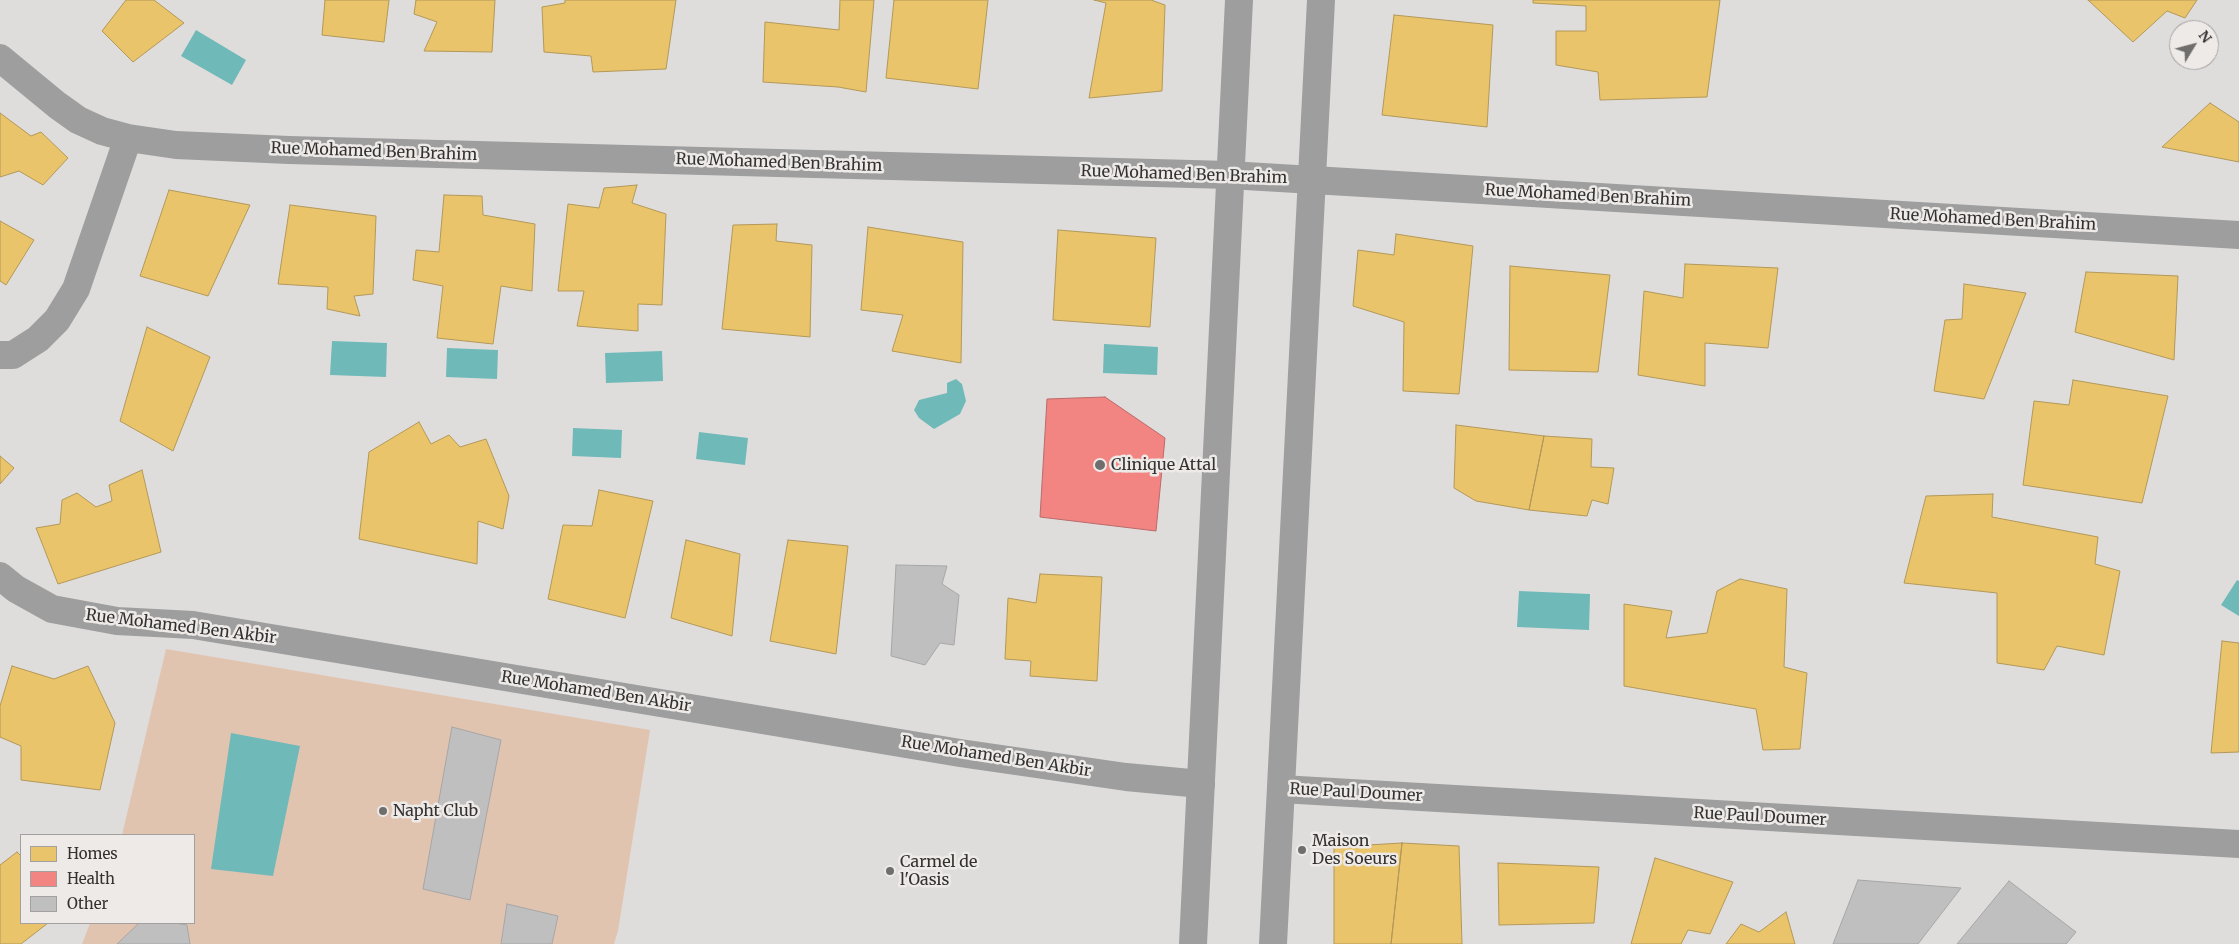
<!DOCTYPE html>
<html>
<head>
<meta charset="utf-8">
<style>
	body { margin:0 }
	#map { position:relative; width:2239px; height:944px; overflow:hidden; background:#dfdddc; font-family:Merriweather,serif }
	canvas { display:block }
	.legend { position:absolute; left:20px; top:834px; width:175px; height:90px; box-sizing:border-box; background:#eeeae8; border:1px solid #a3a09f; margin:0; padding:6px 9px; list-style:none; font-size:15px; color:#333231 }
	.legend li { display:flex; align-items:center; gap:10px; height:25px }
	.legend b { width:25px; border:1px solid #a3a09f }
	.north { position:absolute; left:2169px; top:20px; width:50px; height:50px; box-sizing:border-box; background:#eeeae8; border:1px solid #a3a09f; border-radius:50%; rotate:53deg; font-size:14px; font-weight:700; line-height:20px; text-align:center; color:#333231 }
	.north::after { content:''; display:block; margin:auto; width:18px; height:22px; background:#6f6e6d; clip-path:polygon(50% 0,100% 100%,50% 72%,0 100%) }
</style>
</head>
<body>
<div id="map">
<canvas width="2239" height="944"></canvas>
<ul class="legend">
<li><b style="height:14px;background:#e9c46a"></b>Homes</li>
<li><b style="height:14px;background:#f28482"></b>Health</li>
<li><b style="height:14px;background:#c0bfbf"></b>Other</li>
</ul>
<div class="north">N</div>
</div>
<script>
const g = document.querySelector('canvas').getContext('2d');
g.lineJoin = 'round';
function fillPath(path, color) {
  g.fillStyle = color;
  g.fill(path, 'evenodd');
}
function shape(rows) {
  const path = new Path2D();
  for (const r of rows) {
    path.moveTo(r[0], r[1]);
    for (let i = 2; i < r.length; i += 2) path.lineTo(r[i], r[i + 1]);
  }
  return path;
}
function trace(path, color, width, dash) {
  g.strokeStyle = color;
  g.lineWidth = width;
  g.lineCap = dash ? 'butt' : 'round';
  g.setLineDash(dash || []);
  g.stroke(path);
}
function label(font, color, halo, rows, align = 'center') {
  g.font = font + ' Merriweather,serif';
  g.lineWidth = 5;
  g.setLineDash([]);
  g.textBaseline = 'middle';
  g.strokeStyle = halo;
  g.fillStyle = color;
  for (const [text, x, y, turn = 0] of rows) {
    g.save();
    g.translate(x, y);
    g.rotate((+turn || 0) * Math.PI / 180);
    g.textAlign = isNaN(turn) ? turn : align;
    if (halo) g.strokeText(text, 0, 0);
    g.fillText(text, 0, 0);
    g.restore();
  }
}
fillPath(shape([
	[166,649,650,730,618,931,614,944,82,944,90,923,194,923,194,835,122,835]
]), '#e1c4b0');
fillPath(shape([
	[196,30,246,60,232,85,181,56],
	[332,341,387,343,386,377,330,375],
	[1104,344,1158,347,1157,375,1103,373],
	[447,348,498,350,497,379,446,377],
	[662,351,663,381,606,383,605,353],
	[956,379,962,384,966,401,960,414,934,429,919,418,914,410,919,400,947,393,947,383],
	[573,428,622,430,621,458,572,456],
	[699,432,748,438,745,465,696,459],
	[2237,580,2239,581,2239,616,2221,605],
	[1519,591,1590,594,1589,630,1517,627],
	[231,733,300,746,273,876,211,869]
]), '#70b9b9');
const homes = shape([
	[126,0,154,0,184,23,133,62,102,31,126,0],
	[325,0,389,0,384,42,322,35,325,0],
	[416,0,495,0,492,52,424,51,437,22,414,14,416,0],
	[565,0,676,0,666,69,593,72,591,56,544,52,542,7,565,3,565,0],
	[840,0,874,0,866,92,838,87,763,82,765,22,839,30,840,0],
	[894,0,988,0,978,89,886,78,894,0],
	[1094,0,1151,0,1165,5,1162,91,1089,98,1106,3,1094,0],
	[1533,0,1720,0,1707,97,1600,100,1598,72,1556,65,1556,31,1586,31,1586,6,1533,3,1533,0],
	[2088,0,2197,0,2185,18,2167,11,2133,42,2088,0],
	[1394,15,1493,25,1487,127,1382,115,1394,15],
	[2210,103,2239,122,2239,162,2162,147,2210,103],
	[0,113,31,136,41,132,68,158,43,185,19,171,0,177,0,113],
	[637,185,632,203,666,214,662,305,638,304,638,331,577,326,584,291,558,291,568,204,599,208,604,188,637,185],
	[169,190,250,205,208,296,140,276,169,190],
	[444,195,482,196,483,215,535,224,532,291,501,286,493,344,437,338,443,286,413,280,416,250,439,252,444,195],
	[290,205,376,216,373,294,354,296,360,316,327,309,328,287,278,284,290,205],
	[0,221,34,240,6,285,0,281,0,221],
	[777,224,776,241,812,245,810,337,722,329,733,225,777,224],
	[868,227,963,242,961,363,892,351,903,315,861,310,868,227],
	[1058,230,1156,238,1150,327,1053,320,1058,230],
	[1396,234,1473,246,1459,394,1403,391,1404,322,1353,306,1358,250,1394,255,1396,234],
	[1685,264,1778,268,1768,348,1705,343,1705,386,1638,375,1644,291,1683,298,1685,264],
	[1510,266,1610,275,1598,372,1509,370,1510,266],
	[2086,272,2178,276,2174,360,2075,332,2086,272],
	[1964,284,2026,293,1984,399,1934,391,1945,320,1962,319,1964,284],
	[147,327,210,357,173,451,120,421,147,327],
	[2073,380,2168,396,2142,503,2023,485,2034,401,2069,405,2073,380],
	[419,422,431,444,449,435,460,447,486,439,509,496,503,529,478,521,477,564,359,539,369,452,419,422],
	[1456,425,1544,436,1529,510,1476,501,1454,488,1456,425],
	[1544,436,1592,439,1591,467,1614,468,1608,504,1592,500,1587,516,1529,510,1544,436],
	[0,456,14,468,0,484,0,456],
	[142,470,161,552,58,584,36,528,60,524,62,500,77,493,96,507,112,501,109,485,142,470],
	[599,490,653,501,625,618,548,599,563,525,592,526,599,490],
	[1993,494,1992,517,2098,537,2095,564,2120,571,2104,655,2057,646,2044,670,1997,663,1997,593,1904,583,1926,496,1993,494],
	[686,540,740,554,732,636,671,618,686,540],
	[788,540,848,546,836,654,770,641,788,540],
	[1040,574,1102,577,1097,681,1030,676,1031,661,1005,659,1008,598,1036,603,1040,574],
	[1740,579,1787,589,1784,667,1807,673,1800,749,1763,750,1756,709,1624,686,1624,604,1672,611,1666,638,1707,633,1717,591,1740,579],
	[2222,641,2239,643,2239,752,2211,753,2222,641],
	[12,666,54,679,88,666,115,723,100,790,21,780,21,746,0,737,0,706,12,666],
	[1402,843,1459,846,1462,944,1391,944,1402,843],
	[1402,843,1391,944,1334,944,1334,847,1402,843],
	[17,852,21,856,21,923,48,923,21,944,0,944,0,865,17,852],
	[1655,858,1733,882,1710,934,1688,930,1681,944,1631,944,1655,858],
	[1498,863,1599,867,1594,923,1499,925,1498,863],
	[1786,912,1795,944,1726,944,1741,924,1759,932,1786,912]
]);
fillPath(homes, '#e9c46a');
trace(homes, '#b29859', 1);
const health = shape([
	[1105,397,1165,438,1156,531,1040,517,1047,399,1105,397]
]);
fillPath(health, '#f28482');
trace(health, '#b96b6a', 1);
const building = shape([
	[896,565,947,566,942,584,959,595,954,645,940,643,925,665,891,656,896,565],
	[452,727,501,740,470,900,423,889,452,727],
	[1858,880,1961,888,1918,944,1833,944,1858,880],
	[2009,881,2076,932,2066,944,1957,944,2009,881],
	[507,904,558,916,552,944,501,944,507,904],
	[139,923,175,923,187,925,190,944,117,944,139,923]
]);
fillPath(building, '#c0bfbf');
trace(building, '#a7a6a6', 1);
trace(shape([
	[0,58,57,105,78,120,102,131,128,138,176,145,289,150,1229,175,2239,235],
	[0,355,13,355,38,339,57,320,76,289,128,138],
	[0,576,16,589,52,609,117,621,193,625,960,753,1126,777,1201,784],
	[1281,789,2239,844]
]), '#9e9e9e', 28);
trace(shape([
	[1193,944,1239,0],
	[1273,944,1321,0]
]), '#9e9e9e', 28);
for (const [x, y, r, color] of [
	[1100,465,6,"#6f6e6d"],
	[383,811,5,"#6f6e6d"],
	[1302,850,5,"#6f6e6d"],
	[890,871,5,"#6f6e6d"]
]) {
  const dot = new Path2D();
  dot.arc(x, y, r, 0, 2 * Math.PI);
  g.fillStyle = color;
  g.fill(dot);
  trace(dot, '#eeeae8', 2);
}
label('16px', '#333231', '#eeeae8', [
	["Rue Mohamed Ben Brahim",374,152,2],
	["Rue Mohamed Ben Brahim",779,163,2],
	["Rue Mohamed Ben Brahim",1184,175,2],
	["Rue Mohamed Ben Brahim",1588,196,3],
	["Rue Mohamed Ben Brahim",1993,220,3],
	["Rue Mohamed Ben Akbir",181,627,7],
	["Rue Mohamed Ben Akbir",596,692,9],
	["Rue Mohamed Ben Akbir",996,757,9],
	["Rue Paul Doumer",1356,793,3],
	["Rue Paul Doumer",1760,817,3]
]);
label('16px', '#333231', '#eeeae8', [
	["Clinique Attal",1111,465],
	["Napht Club",393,811],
	["Maison",1312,841],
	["Des Soeurs",1312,859],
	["Carmel de",900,862],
	["l'Oasis",900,880]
], 'left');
</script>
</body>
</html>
